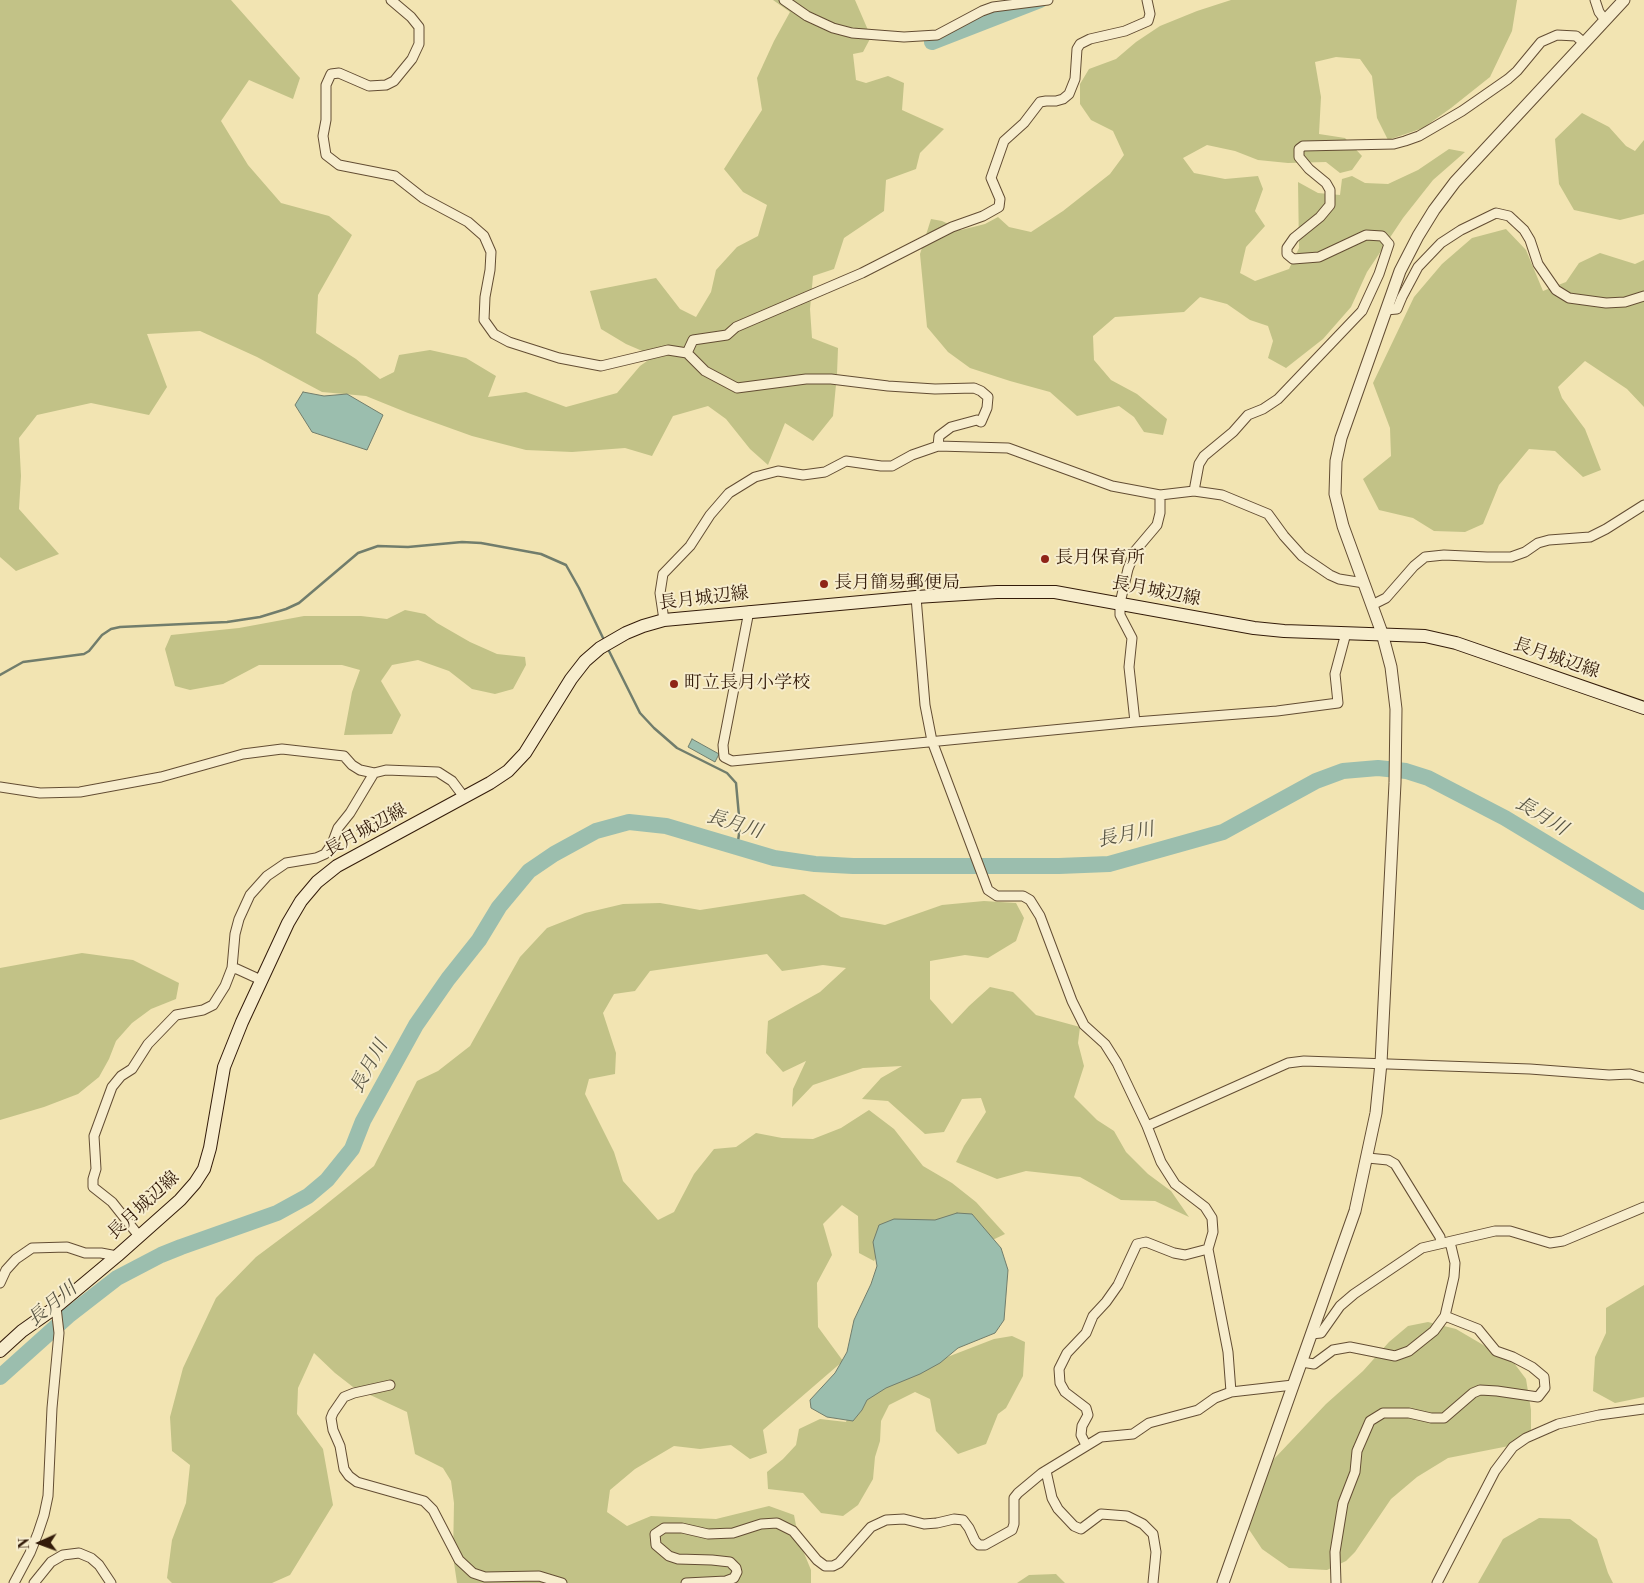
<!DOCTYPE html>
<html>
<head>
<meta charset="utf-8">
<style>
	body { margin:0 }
	#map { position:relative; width:1644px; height:1583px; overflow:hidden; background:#f2e4b2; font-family:"Libre Bodoni",serif }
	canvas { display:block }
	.north { position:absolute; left:15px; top:1518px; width:50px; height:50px; -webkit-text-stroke:4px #f7edcd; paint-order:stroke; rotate:268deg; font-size:14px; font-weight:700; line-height:20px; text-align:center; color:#331b09 }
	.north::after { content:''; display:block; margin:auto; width:18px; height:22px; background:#331b09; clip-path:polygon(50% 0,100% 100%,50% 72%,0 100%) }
</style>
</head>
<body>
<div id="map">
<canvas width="1644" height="1583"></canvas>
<div class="north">N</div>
</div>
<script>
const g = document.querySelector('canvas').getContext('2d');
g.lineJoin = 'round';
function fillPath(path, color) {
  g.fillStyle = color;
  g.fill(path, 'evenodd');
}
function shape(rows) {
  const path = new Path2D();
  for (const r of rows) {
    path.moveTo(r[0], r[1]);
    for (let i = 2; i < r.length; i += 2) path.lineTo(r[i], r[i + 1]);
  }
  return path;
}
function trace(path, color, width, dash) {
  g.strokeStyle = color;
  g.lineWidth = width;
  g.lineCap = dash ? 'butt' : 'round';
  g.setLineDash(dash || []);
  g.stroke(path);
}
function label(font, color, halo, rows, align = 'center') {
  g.font = font + ' "Libre Bodoni","Noto Serif JP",serif';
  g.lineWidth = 4;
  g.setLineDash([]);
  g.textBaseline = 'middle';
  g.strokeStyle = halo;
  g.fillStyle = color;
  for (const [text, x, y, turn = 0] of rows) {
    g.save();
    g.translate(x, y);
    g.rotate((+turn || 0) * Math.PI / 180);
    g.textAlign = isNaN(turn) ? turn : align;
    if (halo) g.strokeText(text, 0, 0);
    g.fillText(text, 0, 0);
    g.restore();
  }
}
fillPath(shape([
	[0,0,231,0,300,78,293,99,249,80,221,121,248,165,281,203,329,216,352,235,318,295,316,333,356,359,380,379,394,372,399,355,430,350,466,358,496,376,488,397,526,392,566,407,617,393,640,366,654,356,626,344,601,329,590,291,656,278,680,309,696,317,711,292,716,270,737,247,758,236,767,205,743,192,724,169,762,110,757,78,774,41,790,12,773,0,855,0,871,37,863,52,853,54,856,80,866,83,888,76,904,83,902,110,944,129,920,153,916,169,886,180,884,211,844,238,834,269,813,276,810,309,812,338,838,348,837,374,833,416,813,441,785,423,768,465,750,449,726,419,708,406,673,416,652,456,625,448,572,452,526,450,472,436,408,413,366,396,322,392,257,357,200,331,147,334,167,387,149,415,91,403,37,415,19,438,21,476,19,509,59,554,16,571,0,557],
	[1231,0,1517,0,1512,31,1490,77,1451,108,1423,128,1388,140,1377,118,1372,76,1360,59,1336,57,1315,62,1321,97,1319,134,1345,138,1362,156,1352,170,1340,173,1326,162,1288,163,1258,160,1235,151,1207,145,1183,158,1194,173,1225,179,1258,176,1263,189,1255,211,1265,226,1246,247,1240,273,1255,281,1289,269,1299,248,1298,182,1318,193,1340,195,1342,179,1352,176,1365,183,1388,184,1418,170,1449,149,1465,152,1433,180,1403,218,1367,272,1351,307,1323,339,1286,368,1268,358,1273,341,1268,326,1250,320,1227,304,1200,297,1184,312,1115,317,1093,336,1094,360,1111,380,1137,394,1167,419,1163,435,1144,432,1134,417,1119,406,1077,416,1050,392,1010,381,970,368,948,352,927,327,920,254,931,219,942,221,961,230,985,224,998,217,1009,227,1031,232,1063,211,1110,174,1124,155,1113,131,1091,120,1080,104,1080,84,1089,69,1116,59,1136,42,1160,26,1197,11],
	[1582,113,1609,127,1626,146,1635,151,1644,140,1644,214,1620,220,1574,210,1559,184,1555,139],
	[1506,229,1526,250,1543,291,1566,282,1579,263,1600,253,1635,264,1644,260,1644,407,1627,389,1585,361,1558,387,1562,398,1585,429,1601,470,1583,477,1555,451,1529,449,1499,485,1483,524,1465,532,1434,531,1413,518,1379,510,1363,479,1391,456,1390,428,1373,383,1414,297,1442,264,1472,238],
	[405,610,425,614,437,623,470,642,497,654,525,657,526,665,513,689,495,694,472,689,449,671,418,660,392,665,381,681,401,715,392,734,344,735,352,692,360,670,342,665,259,665,223,684,190,690,175,686,165,649,171,635,239,628,304,616,361,616,387,619],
	[804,894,841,917,885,925,942,905,984,901,1016,903,1024,918,1016,941,988,958,965,955,930,961,930,999,952,1024,969,1006,990,987,1013,992,1036,1015,1080,1027,1078,1043,1084,1066,1074,1097,1097,1120,1114,1131,1126,1152,1148,1174,1171,1191,1189,1217,1155,1201,1121,1200,1080,1177,1026,1171,997,1179,956,1162,964,1146,986,1112,981,1098,962,1099,944,1132,925,1134,888,1101,862,1099,881,1078,902,1066,863,1068,813,1085,792,1107,793,1089,806,1061,783,1072,766,1053,768,1021,820,992,846,968,823,965,782,971,767,954,650,971,635,991,614,994,603,1013,616,1053,615,1074,589,1079,585,1094,614,1152,623,1181,658,1220,674,1212,694,1174,714,1149,736,1147,756,1133,782,1138,813,1139,841,1128,869,1110,894,1129,923,1166,952,1183,976,1202,1005,1234,980,1246,889,1234,874,1261,859,1253,858,1216,842,1205,823,1224,832,1255,817,1283,818,1327,843,1361,763,1430,767,1453,750,1459,731,1445,700,1449,674,1446,635,1469,610,1490,607,1512,627,1526,651,1516,716,1519,769,1506,794,1515,799,1541,811,1570,811,1583,457,1583,453,1556,454,1503,451,1481,443,1468,415,1454,407,1412,353,1387,335,1373,314,1353,298,1388,297,1414,323,1449,333,1505,290,1575,272,1583,172,1583,167,1578,172,1540,186,1503,190,1465,172,1451,170,1417,183,1368,216,1298,256,1257,319,1210,374,1166,417,1081,438,1071,470,1046,520,957,547,928,585,913,623,904,660,903,700,910],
	[82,953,133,960,179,983,176,999,151,1009,132,1023,116,1041,109,1059,99,1077,78,1094,44,1107,0,1120,0,968],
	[1644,1285,1644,1397,1615,1403,1593,1391,1595,1357,1606,1333,1606,1308],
	[1428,1322,1456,1329,1514,1363,1526,1379,1531,1410,1531,1435,1519,1444,1448,1458,1417,1477,1391,1499,1355,1552,1346,1561,1327,1570,1289,1568,1262,1549,1246,1525,1256,1478,1326,1404,1363,1371,1389,1342,1408,1326],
	[1012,1336,1025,1342,1023,1376,1006,1408,998,1414,986,1444,958,1454,936,1431,930,1399,915,1392,889,1405,881,1421,880,1441,875,1457,873,1479,858,1505,843,1516,821,1513,803,1493,768,1489,767,1472,783,1459,796,1445,799,1429,820,1419,846,1422,852,1405,881,1386,950,1356,994,1339],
	[1539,1518,1570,1519,1597,1539,1608,1573,1613,1583,1478,1583,1503,1539],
	[1056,1574,1065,1583,1017,1583,1029,1575]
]), '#c2c287');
const water = shape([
	[303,392,324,396,347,394,383,415,367,450,312,432,295,405,303,392],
	[692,739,719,754,715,762,688,747,692,739],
	[957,1213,972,1214,1001,1248,1008,1270,1004,1320,995,1333,958,1348,940,1363,920,1374,886,1388,867,1400,862,1410,853,1421,827,1417,811,1408,810,1400,835,1373,847,1352,854,1320,871,1284,877,1266,873,1242,879,1225,894,1219,935,1220,957,1213]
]);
fillPath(water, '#9bbeae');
trace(water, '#717d6c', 1);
trace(shape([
	[607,647,640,713,654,728,677,748,727,773,736,783,740,827,737,848],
	[0,675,23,662,84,654,89,651,102,635,111,629,120,627,227,622,260,617,286,609,299,603,358,553,378,546,408,547,462,542,481,543,541,554,566,565,579,588,604,640]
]), '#717d6c', 2.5);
trace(shape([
	[932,42,1040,0],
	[0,1377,68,1316,117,1278,161,1255,181,1247,277,1213,308,1196,327,1180,352,1149,363,1121,416,1025,448,979,479,940,499,907,529,871,554,854,596,831,629,822,666,826,774,858,815,864,853,866,1059,866,1109,864,1223,832,1316,781,1343,771,1378,768,1406,771,1428,778,1505,818,1644,902]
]), '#9bbeae', 16);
const minor = shape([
	[391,0,411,17,419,27,419,44,412,59,394,81,386,85,369,86,339,73,331,74,326,85,326,120,323,136,326,155,339,165,395,176,423,198,468,222,484,236,491,252,490,270,485,297,484,320,494,334,509,342,559,358,601,366,668,350,687,353,705,371,737,388,806,379,831,379,888,386,935,389,974,388,981,391,988,397,987,408,981,422,977,420,951,427,939,436,938,446],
	[784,0,807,16,833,28,852,33,904,37,937,35,982,11,993,7,1048,0],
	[1595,0,1599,12,1605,20],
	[1386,310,1397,309,1402,297,1418,267,1441,243,1461,230,1496,213,1509,216,1524,230,1530,240,1538,264,1556,290,1569,298,1606,303,1625,302,1644,296],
	[687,353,693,340,727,335,736,327,862,273,952,227,983,216,999,207,1000,199,991,178,1004,141,1024,123,1040,102,1046,101,1056,101,1063,99,1069,94,1075,79,1077,49,1080,44,1090,39,1125,31,1148,21,1150,14,1147,0],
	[1194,491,1199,464,1204,456,1233,432,1248,415,1263,409,1278,399,1362,311,1379,274,1389,244,1382,236,1366,235,1319,257,1293,259,1287,254,1287,248,1294,238,1320,217,1330,205,1330,190,1326,183,1309,169,1299,157,1299,149,1303,146,1394,144,1405,141,1419,136,1462,111,1508,79,1517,71,1541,42,1557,35,1576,36,1584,43],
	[916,597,925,705,932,741,988,890,997,896,1023,896,1030,900,1040,916,1072,1001,1084,1025,1105,1044,1117,1063,1147,1126,1161,1162,1175,1184,1205,1207,1212,1218,1213,1232,1208,1249,1228,1352,1231,1392],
	[1372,605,1386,598,1414,566,1425,557,1444,555,1487,557,1511,557,1525,552,1538,543,1549,540,1590,537,1606,529,1644,505],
	[749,611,723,745,724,757,732,761,1135,722,1277,711,1338,703,1335,674,1346,633],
	[664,620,660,593,663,574,690,546,710,515,729,493,755,477,778,471,803,475,825,472,846,461,881,466,892,466,912,455,938,446,1008,448,1112,486,1160,495,1194,491,1222,495,1268,514,1284,536,1302,556,1330,575,1339,579,1364,583],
	[1135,722,1129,667,1132,638,1120,615,1120,603,1128,569,1135,551,1157,525,1160,513,1160,495],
	[0,787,40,793,80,792,161,777,243,754,282,749,344,756,352,765,360,770,374,773,386,770,438,772,452,781,464,797],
	[232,968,237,969,261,980],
	[1147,1126,1288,1063,1304,1061,1530,1069,1609,1075,1630,1074,1644,1078],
	[1368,1158,1388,1160,1395,1164,1440,1237,1441,1243],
	[139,1236,112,1202,93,1187,93,1179,96,1169,94,1136,112,1087,121,1076,132,1069,148,1044,176,1015,203,1010,213,1005,225,986,232,968,235,934,239,919,250,895,267,876,286,863,316,858,325,854,332,844,338,828,350,813,374,773],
	[0,1283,6,1270,16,1259,32,1248,67,1247,85,1253,101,1253,117,1256],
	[1311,1334,1321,1333,1340,1306,1354,1294,1422,1248,1495,1231,1510,1231,1550,1243,1563,1241,1644,1207],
	[1302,1362,1314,1364,1333,1350,1350,1347,1395,1356,1409,1351,1434,1331,1445,1316,1454,1277,1455,1263,1450,1242],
	[390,1385,354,1393,344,1397,333,1413,331,1418,333,1430,340,1446,344,1469,349,1476,357,1482,424,1501,433,1510,459,1560,473,1573,485,1577,539,1576,562,1583],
	[1086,1445,1081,1435,1082,1426,1088,1415,1086,1408,1065,1392,1060,1383,1059,1369,1067,1353,1086,1333,1093,1316,1106,1302,1118,1285,1137,1244,1146,1242,1174,1253,1185,1255,1208,1249],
	[1046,1471,1052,1498,1058,1509,1074,1526,1081,1529,1101,1514,1127,1516,1143,1524,1153,1534,1156,1552,1153,1583],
	[14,1583,30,1553,38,1533,44,1515,48,1496,52,1408,59,1333,56,1307],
	[34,1583,51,1562,63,1555,79,1553,91,1558,99,1565,111,1583],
	[686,1583,726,1581,734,1578,737,1572,736,1568,730,1562,712,1560,678,1559,669,1556,656,1545,655,1534,664,1528,682,1528,708,1534,733,1533,761,1524,777,1523,793,1531,817,1560,825,1566,833,1566,839,1563,871,1527,886,1520,904,1519,924,1524,937,1523,954,1519,963,1520,969,1528,975,1541,979,1545,985,1545,1012,1530,1014,1524,1014,1498,1018,1493,1042,1473,1101,1437,1133,1434,1149,1423,1198,1410,1215,1398,1231,1392,1293,1385],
	[1336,1583,1335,1552,1343,1503,1355,1472,1357,1451,1370,1421,1383,1413,1409,1413,1431,1418,1444,1418,1473,1393,1480,1390,1497,1391,1538,1397,1545,1388,1544,1377,1532,1367,1513,1357,1496,1351,1478,1329,1445,1316],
	[1437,1583,1495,1471,1513,1447,1526,1438,1558,1424,1599,1415,1644,1409]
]);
const tertiary = shape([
	[1223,1583,1355,1211,1376,1113,1381,1063,1395,783,1396,709,1391,667,1382,633,1343,526,1335,494,1336,461,1341,438,1400,271,1418,236,1434,210,1455,182,1624,0]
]);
const secondary = shape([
	[0,1351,22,1331,56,1307,117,1256,180,1200,195,1183,204,1169,210,1148,224,1067,242,1022,288,923,301,901,317,882,337,866,490,783,508,771,525,753,571,679,585,661,600,648,626,633,643,626,664,620,916,597,997,592,1055,592,1254,628,1284,631,1425,636,1456,643,1644,708]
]);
trace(minor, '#634d33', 11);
trace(tertiary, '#634d33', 13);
trace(secondary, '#331b09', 14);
trace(minor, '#f7edcd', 9);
trace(tertiary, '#f7edcd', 11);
trace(secondary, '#f7edcd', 12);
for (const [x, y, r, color] of [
	[1045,559,5,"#8f2418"],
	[824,584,5,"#8f2418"],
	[674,684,5,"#8f2418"]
]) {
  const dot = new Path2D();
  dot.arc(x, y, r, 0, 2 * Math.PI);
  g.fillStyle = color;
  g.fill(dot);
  trace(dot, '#f7edcd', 2);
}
label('18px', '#331b09', '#f7edcd', [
	["長月保育所",1055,559],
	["長月簡易郵便局",834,584],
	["町立長月小学校",684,684]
], 'left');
label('18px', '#331b09', '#f7edcd', [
	["長月城辺線",1156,592,11],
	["長月城辺線",704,599,-7],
	["長月城辺線",1556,659,19],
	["長月城辺線",366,831,-29],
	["長月城辺線",144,1206,-43]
]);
label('italic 19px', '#575443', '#f7edcd', [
	["長月川",1541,817,31],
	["長月川",734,825,17],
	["長月川",1126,836,-12],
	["長月川",370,1067,-61],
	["長月川",53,1305,-40]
]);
</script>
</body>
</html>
